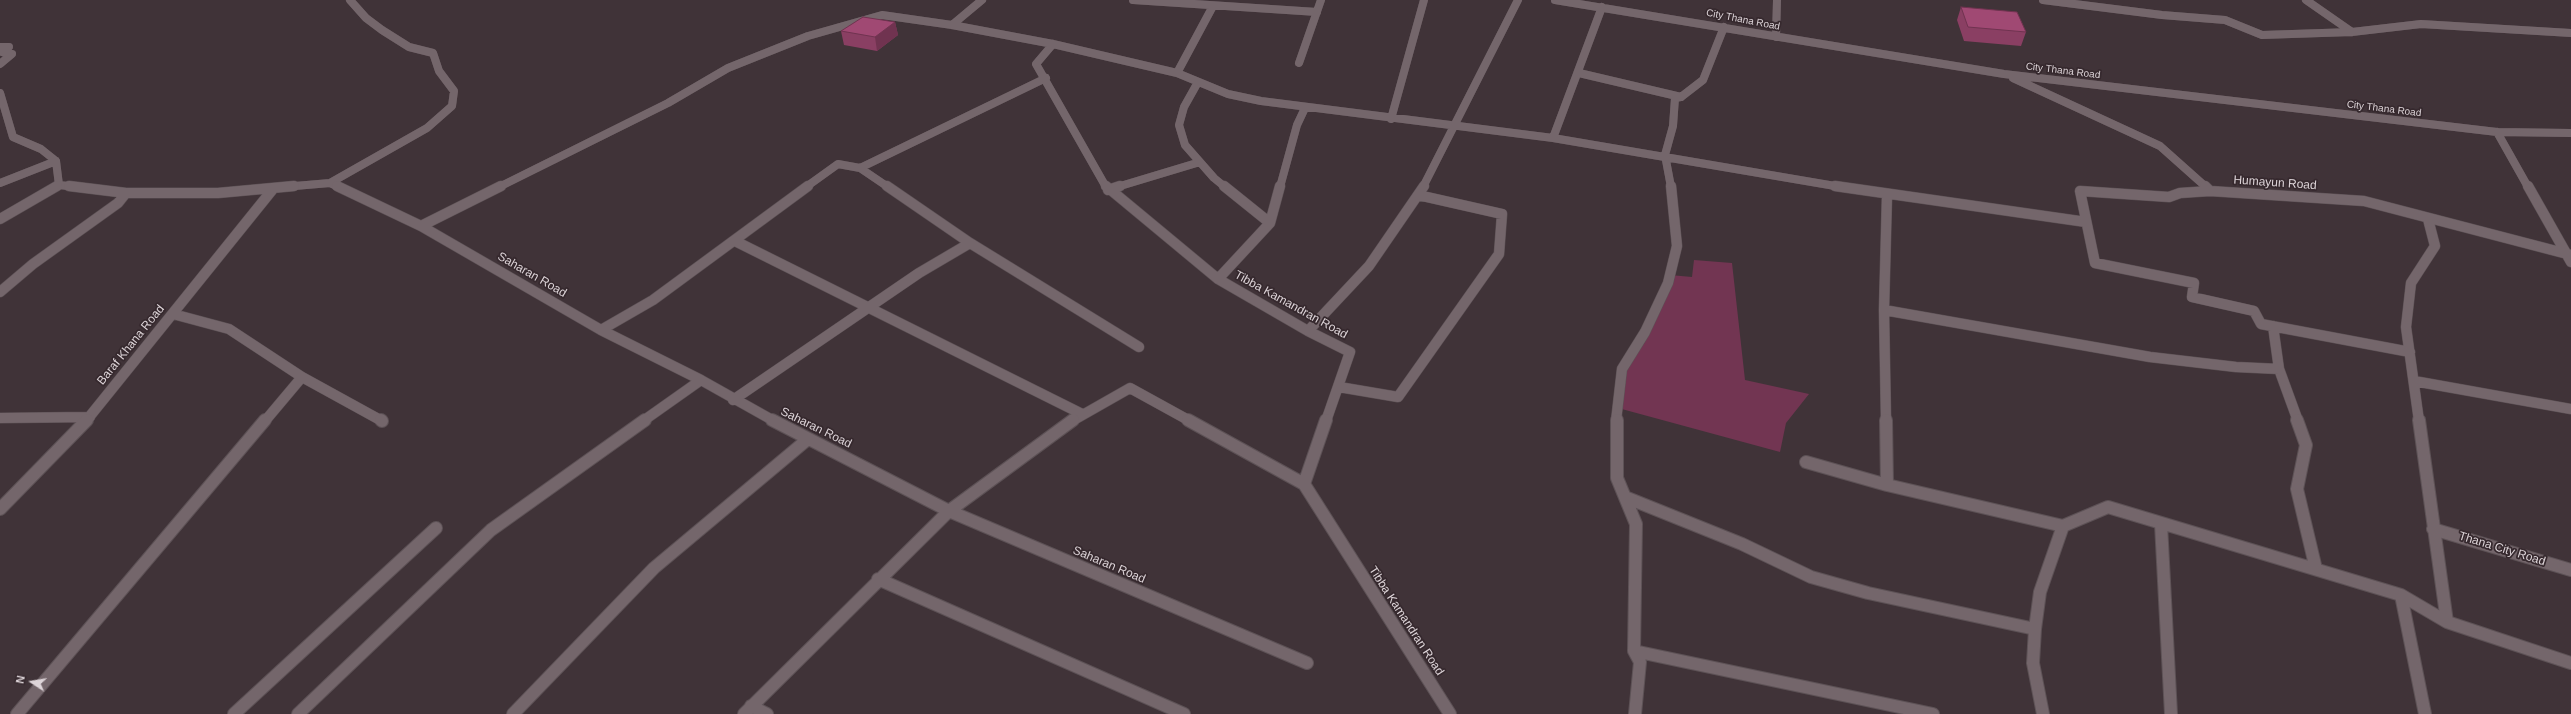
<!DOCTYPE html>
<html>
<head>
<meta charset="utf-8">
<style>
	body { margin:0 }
	#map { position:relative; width:2571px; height:714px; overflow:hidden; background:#403338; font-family:Helvetica,sans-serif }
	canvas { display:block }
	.north { position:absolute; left:12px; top:662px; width:40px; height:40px; -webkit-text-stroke:3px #36292e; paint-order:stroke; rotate:282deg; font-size:11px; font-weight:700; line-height:16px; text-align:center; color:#ddd4d8 }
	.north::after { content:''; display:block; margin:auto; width:14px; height:18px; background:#ddd4d8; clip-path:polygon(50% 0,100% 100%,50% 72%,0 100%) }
</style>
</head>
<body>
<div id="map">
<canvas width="2571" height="714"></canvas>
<div class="north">N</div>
</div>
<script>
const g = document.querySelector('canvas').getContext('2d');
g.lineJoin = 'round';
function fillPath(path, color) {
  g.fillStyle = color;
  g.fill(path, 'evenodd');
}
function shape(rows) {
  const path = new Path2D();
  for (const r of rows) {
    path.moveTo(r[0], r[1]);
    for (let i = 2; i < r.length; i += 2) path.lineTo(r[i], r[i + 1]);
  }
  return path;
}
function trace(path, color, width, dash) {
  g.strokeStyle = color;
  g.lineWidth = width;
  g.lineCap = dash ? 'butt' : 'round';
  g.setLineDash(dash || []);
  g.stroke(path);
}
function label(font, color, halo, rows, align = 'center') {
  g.font = font + ' Helvetica,sans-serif';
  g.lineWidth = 3.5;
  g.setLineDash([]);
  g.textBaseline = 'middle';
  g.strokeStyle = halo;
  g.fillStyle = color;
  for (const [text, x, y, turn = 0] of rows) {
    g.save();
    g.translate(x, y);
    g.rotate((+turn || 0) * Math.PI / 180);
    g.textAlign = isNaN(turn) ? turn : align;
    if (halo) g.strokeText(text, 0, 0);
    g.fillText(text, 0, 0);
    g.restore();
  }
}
fillPath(shape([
	[1694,260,1732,263,1745,380,1809,394,1786,423,1780,452,1618,408,1622,369,1670,275,1692,277]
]), '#723552');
const minorFar2 = shape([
	[1133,0,1317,12],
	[1555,0,2004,74,2497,132,2571,133],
	[2043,0,2162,15,2225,20,2262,35,2352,32,2421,24,2571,33],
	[2306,0,2352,32],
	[952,25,982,0],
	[1776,37,1777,0],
	[1053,44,1036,64,1106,187],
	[0,47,9,47,2,52,12,54,0,64],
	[1299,63,1321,0],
	[1177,73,1213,6],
	[1579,73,1681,97],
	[2013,78,2160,146,2206,187],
	[1198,82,1184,107,1179,125,1185,145,1214,178,1225,187],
	[0,93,13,137,41,149,56,161,59,185,77,187],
	[1391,119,1424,0],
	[2497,132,2528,187],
	[1553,138,1602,7],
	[860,168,888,187],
	[0,183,56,161],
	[330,183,339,187],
	[55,187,59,185],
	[283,187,330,183,427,128,452,106,454,91,439,71,433,53,409,47,382,30,366,18,350,0],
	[499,187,668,103,728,68,808,36,882,15,952,25,1053,44,1177,73,1228,94,1261,101,1553,138,1841,187],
	[806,187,838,164,860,168,1046,78],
	[1117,187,1200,162],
	[1280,187,1297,125,1305,108],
	[1423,187,1518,0],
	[1671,187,1665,155,1673,126,1675,98,1681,97,1703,80,1724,27]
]);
const minorFar1 = shape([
	[69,186,126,193,218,193,294,186],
	[337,186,421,226,601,330,701,380,774,421],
	[887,186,970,243,1139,347],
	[1106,186,1218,279,1308,331,1350,352,1326,421],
	[1224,186,1270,223],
	[1835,186,2086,222],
	[2205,186,2210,191,2364,201,2571,255],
	[2528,186,2571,262],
	[1108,190,1120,186],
	[2210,191,2180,193,2169,197,2080,191,2095,263,2194,283,2192,297,2254,311,2261,324,2410,352],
	[0,219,57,186],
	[421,226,501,186],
	[735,241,1082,414],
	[1218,279,1270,223,1280,186],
	[0,292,33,264,118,203,126,193],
	[1884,310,2150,357,2236,367,2279,369],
	[173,314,229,329,302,377,382,421],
	[2273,326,2279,369,2298,421],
	[601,330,653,300,808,186],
	[1308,331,1369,266,1424,186],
	[2414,381,2571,409],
	[1339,387,1398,397,1499,254,1502,214,1418,195],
	[733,400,919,273,970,243],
	[0,418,90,417],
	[86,421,273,189],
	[265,421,302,377],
	[643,421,701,380],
	[1072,421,1130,388,1190,421],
	[1616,421,1622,369,1645,332,1668,283,1677,246,1671,186],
	[1886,421,1884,310,1887,195],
	[2419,421,2406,327,2411,283,2435,246,2428,219]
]);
const minor = shape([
	[381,420,382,421],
	[772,420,949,511,1307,663],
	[1188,420,1304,484],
	[1326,420,1304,484,1450,714],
	[1617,420,1617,478,1636,524,1634,651,1640,662,1635,714],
	[1886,420,1887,485],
	[2297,420,2306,445,2297,489,2316,569],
	[2419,420,2447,622],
	[1806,462,1887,485,2063,526,2108,507,2401,595,2447,622,2571,663],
	[1625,497,1742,544,1811,577,1868,593,2035,629],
	[0,509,87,420],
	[2161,524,2171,714],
	[2433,529,2571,570],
	[878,579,1184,714],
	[2401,595,2425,714],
	[1634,651,1933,714],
	[751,706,767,714],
	[17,714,265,420],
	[234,714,436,528],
	[298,714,491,530,645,420],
	[513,714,654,568,808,439],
	[744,714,949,511,1073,420],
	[2043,714,2033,663,2035,629,2040,592,2063,526]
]);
trace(minorFar2, '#5d5256', 8);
trace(minorFar1, '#5d5256', 11);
trace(minor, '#5d5256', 14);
trace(minorFar2, '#74666b', 8);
trace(minorFar1, '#74666b', 10);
trace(minor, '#74666b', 12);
fillPath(shape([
	[1961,7,2026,32,2021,46,1964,41,1957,20],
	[895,22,898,35,877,51,844,45,841,31]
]), '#8a3f63');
fillPath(shape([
	[895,22,898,35,877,51,875,37]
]), '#703350');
const building = shape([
	[1961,7,2017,12,2026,32,1968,27,1961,7],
	[863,17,895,22,875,37,841,31,863,17]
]);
fillPath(building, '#a04973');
trace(building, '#703350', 1);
label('10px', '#ddd4d8', '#36292e', [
	["City Thana Road",1743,20,11],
	["City Thana Road",2063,71,7],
	["City Thana Road",2384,109,7]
]);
label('12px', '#ddd4d8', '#36292e', [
	["Humayun Road",2275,183,4],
	["Saharan Road",532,275,30],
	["Tibba Kamandran Road",1291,305,29],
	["Baraf Khana Road",131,345,-51],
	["Saharan Road",816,428,26],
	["Thana City Road",2502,549,17],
	["Saharan Road",1109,565,23],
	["Tibba Kamandran Road",1406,621,57]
]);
</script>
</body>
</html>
